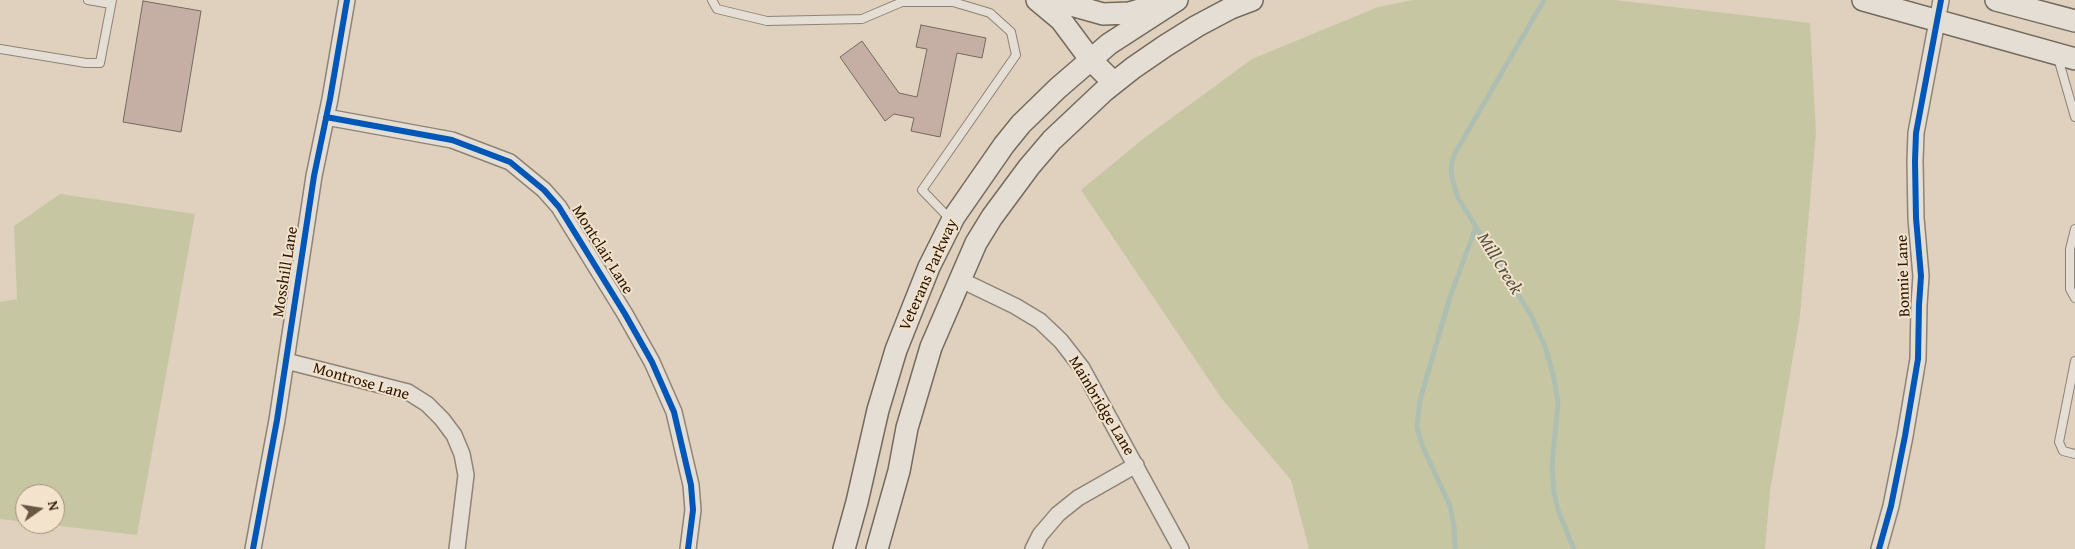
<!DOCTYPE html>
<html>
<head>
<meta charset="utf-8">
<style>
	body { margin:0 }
	#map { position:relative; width:2075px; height:549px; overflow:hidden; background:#dfd1bd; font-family:"Gentium Book Plus",serif }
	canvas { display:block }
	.north { position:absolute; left:15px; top:484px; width:50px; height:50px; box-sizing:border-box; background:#f3e2cc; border:1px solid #a3907b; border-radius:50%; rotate:77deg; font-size:14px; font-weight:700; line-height:20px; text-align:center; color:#2b1601 }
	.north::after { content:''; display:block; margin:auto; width:18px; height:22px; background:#6a5743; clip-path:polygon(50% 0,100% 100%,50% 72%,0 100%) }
</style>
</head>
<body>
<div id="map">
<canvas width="2075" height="549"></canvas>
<div class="north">N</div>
</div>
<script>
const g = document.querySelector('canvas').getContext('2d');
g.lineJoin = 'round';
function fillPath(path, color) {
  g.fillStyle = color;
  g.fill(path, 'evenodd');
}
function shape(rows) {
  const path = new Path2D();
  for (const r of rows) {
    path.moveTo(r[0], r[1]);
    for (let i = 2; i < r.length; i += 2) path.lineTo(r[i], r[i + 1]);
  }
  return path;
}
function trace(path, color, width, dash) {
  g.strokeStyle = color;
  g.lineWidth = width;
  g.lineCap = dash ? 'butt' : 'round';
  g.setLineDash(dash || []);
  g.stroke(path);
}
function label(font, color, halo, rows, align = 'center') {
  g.font = font + ' "Gentium Book Plus",serif';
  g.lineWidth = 4;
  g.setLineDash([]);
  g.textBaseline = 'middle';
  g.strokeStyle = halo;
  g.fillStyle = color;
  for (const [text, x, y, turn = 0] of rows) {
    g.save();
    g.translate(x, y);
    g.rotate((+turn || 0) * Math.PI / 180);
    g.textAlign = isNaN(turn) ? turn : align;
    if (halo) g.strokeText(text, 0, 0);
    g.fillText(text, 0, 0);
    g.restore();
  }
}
fillPath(shape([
	[1413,0,1614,0,1810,23,1816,132,1800,316,1770,491,1765,549,1309,549,1291,480,1222,399,1081,190,1143,139,1252,59,1378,7],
	[60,194,195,214,137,535,43,524,55,524,55,494,25,494,25,522,0,519,0,302,17,299,14,226]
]), '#c7c6a3');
trace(shape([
	[1544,0,1454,155,1451,167,1452,178,1458,198,1531,315,1545,346,1554,378,1558,403,1552,465,1554,493,1558,510,1574,549],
	[1455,549,1454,526,1450,506,1422,445,1417,427,1420,400,1450,297,1476,227]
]), '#aebfb2', 5);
const building = shape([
	[143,1,201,11,181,132,123,122,143,1],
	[921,25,986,38,982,58,957,53,940,137,911,131,914,118,894,114,885,121,840,57,862,41,899,93,917,97,927,49,916,47,921,25]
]);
fillPath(building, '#c5afa5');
trace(building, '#746a5d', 1);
const lane = shape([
	[88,0,111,4],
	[712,0,717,9,767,21,862,19,902,2,953,2,990,13,1011,32,1016,55,922,190,951,220],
	[0,49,86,63,100,63,112,0],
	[2058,58,2075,117],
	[2075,229,2070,249,2070,289,2075,298],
	[2075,361,2059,442,2063,451,2075,454]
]);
const street = shape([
	[326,117,452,140,510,162,544,190,559,207,625,314,652,362,674,412,691,485,693,510,688,549],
	[961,280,1015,306,1040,321,1061,341,1082,368,1181,549],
	[286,361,408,392,427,404,442,419,454,435,462,454,466,475,457,549],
	[253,549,277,420,314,176,330,99,347,0],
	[1033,549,1040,535,1058,514,1078,498,1136,465],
	[1879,549,1891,506,1905,436,1918,359,1919,305,1921,276,1916,218,1915,161,1916,133,1941,0]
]);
const secondary = shape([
	[1037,0,1061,20,1090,59,1114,83],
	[1053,0,1103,14,1129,13,1154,6],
	[1863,0,2075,59],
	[1996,0,2075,21],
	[844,549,857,502,878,410,896,350,929,267,954,217,1004,145,1021,124,1058,88,1109,44,1177,0],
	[877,549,899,471,907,428,931,347,976,243,992,217,1029,167,1052,140,1104,91,1133,68,1165,46,1197,26,1231,8,1252,0]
]);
trace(lane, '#8e8376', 10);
trace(street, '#8e8376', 18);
trace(secondary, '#746a5d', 24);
trace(lane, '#e5ded5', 8);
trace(street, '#e5ded5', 15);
trace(secondary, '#e5ded5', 21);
trace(shape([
	[326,117,452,140,510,162,544,190,559,207,625,314,652,362,674,412,691,485,693,510,688,549],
	[253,549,277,420,314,176,330,99,347,0],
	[1879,549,1891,506,1905,436,1918,359,1919,305,1921,276,1916,218,1915,161,1916,133,1941,0]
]), '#0057b8', 6);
label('16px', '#2b1601', '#f3e2cc', [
	["Montclair Lane",602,250,58],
	["Mosshill Lane",286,272,-81],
	["Veterans Parkway",929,275,-66],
	["Bonnie Lane",1904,276,-92],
	["Montrose Lane",361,382,16],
	["Mainbridge Lane",1101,406,59]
]);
label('italic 18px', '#524e3d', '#f3e2cc', [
	["Mill Creek",1499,264,58]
]);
</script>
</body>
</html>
